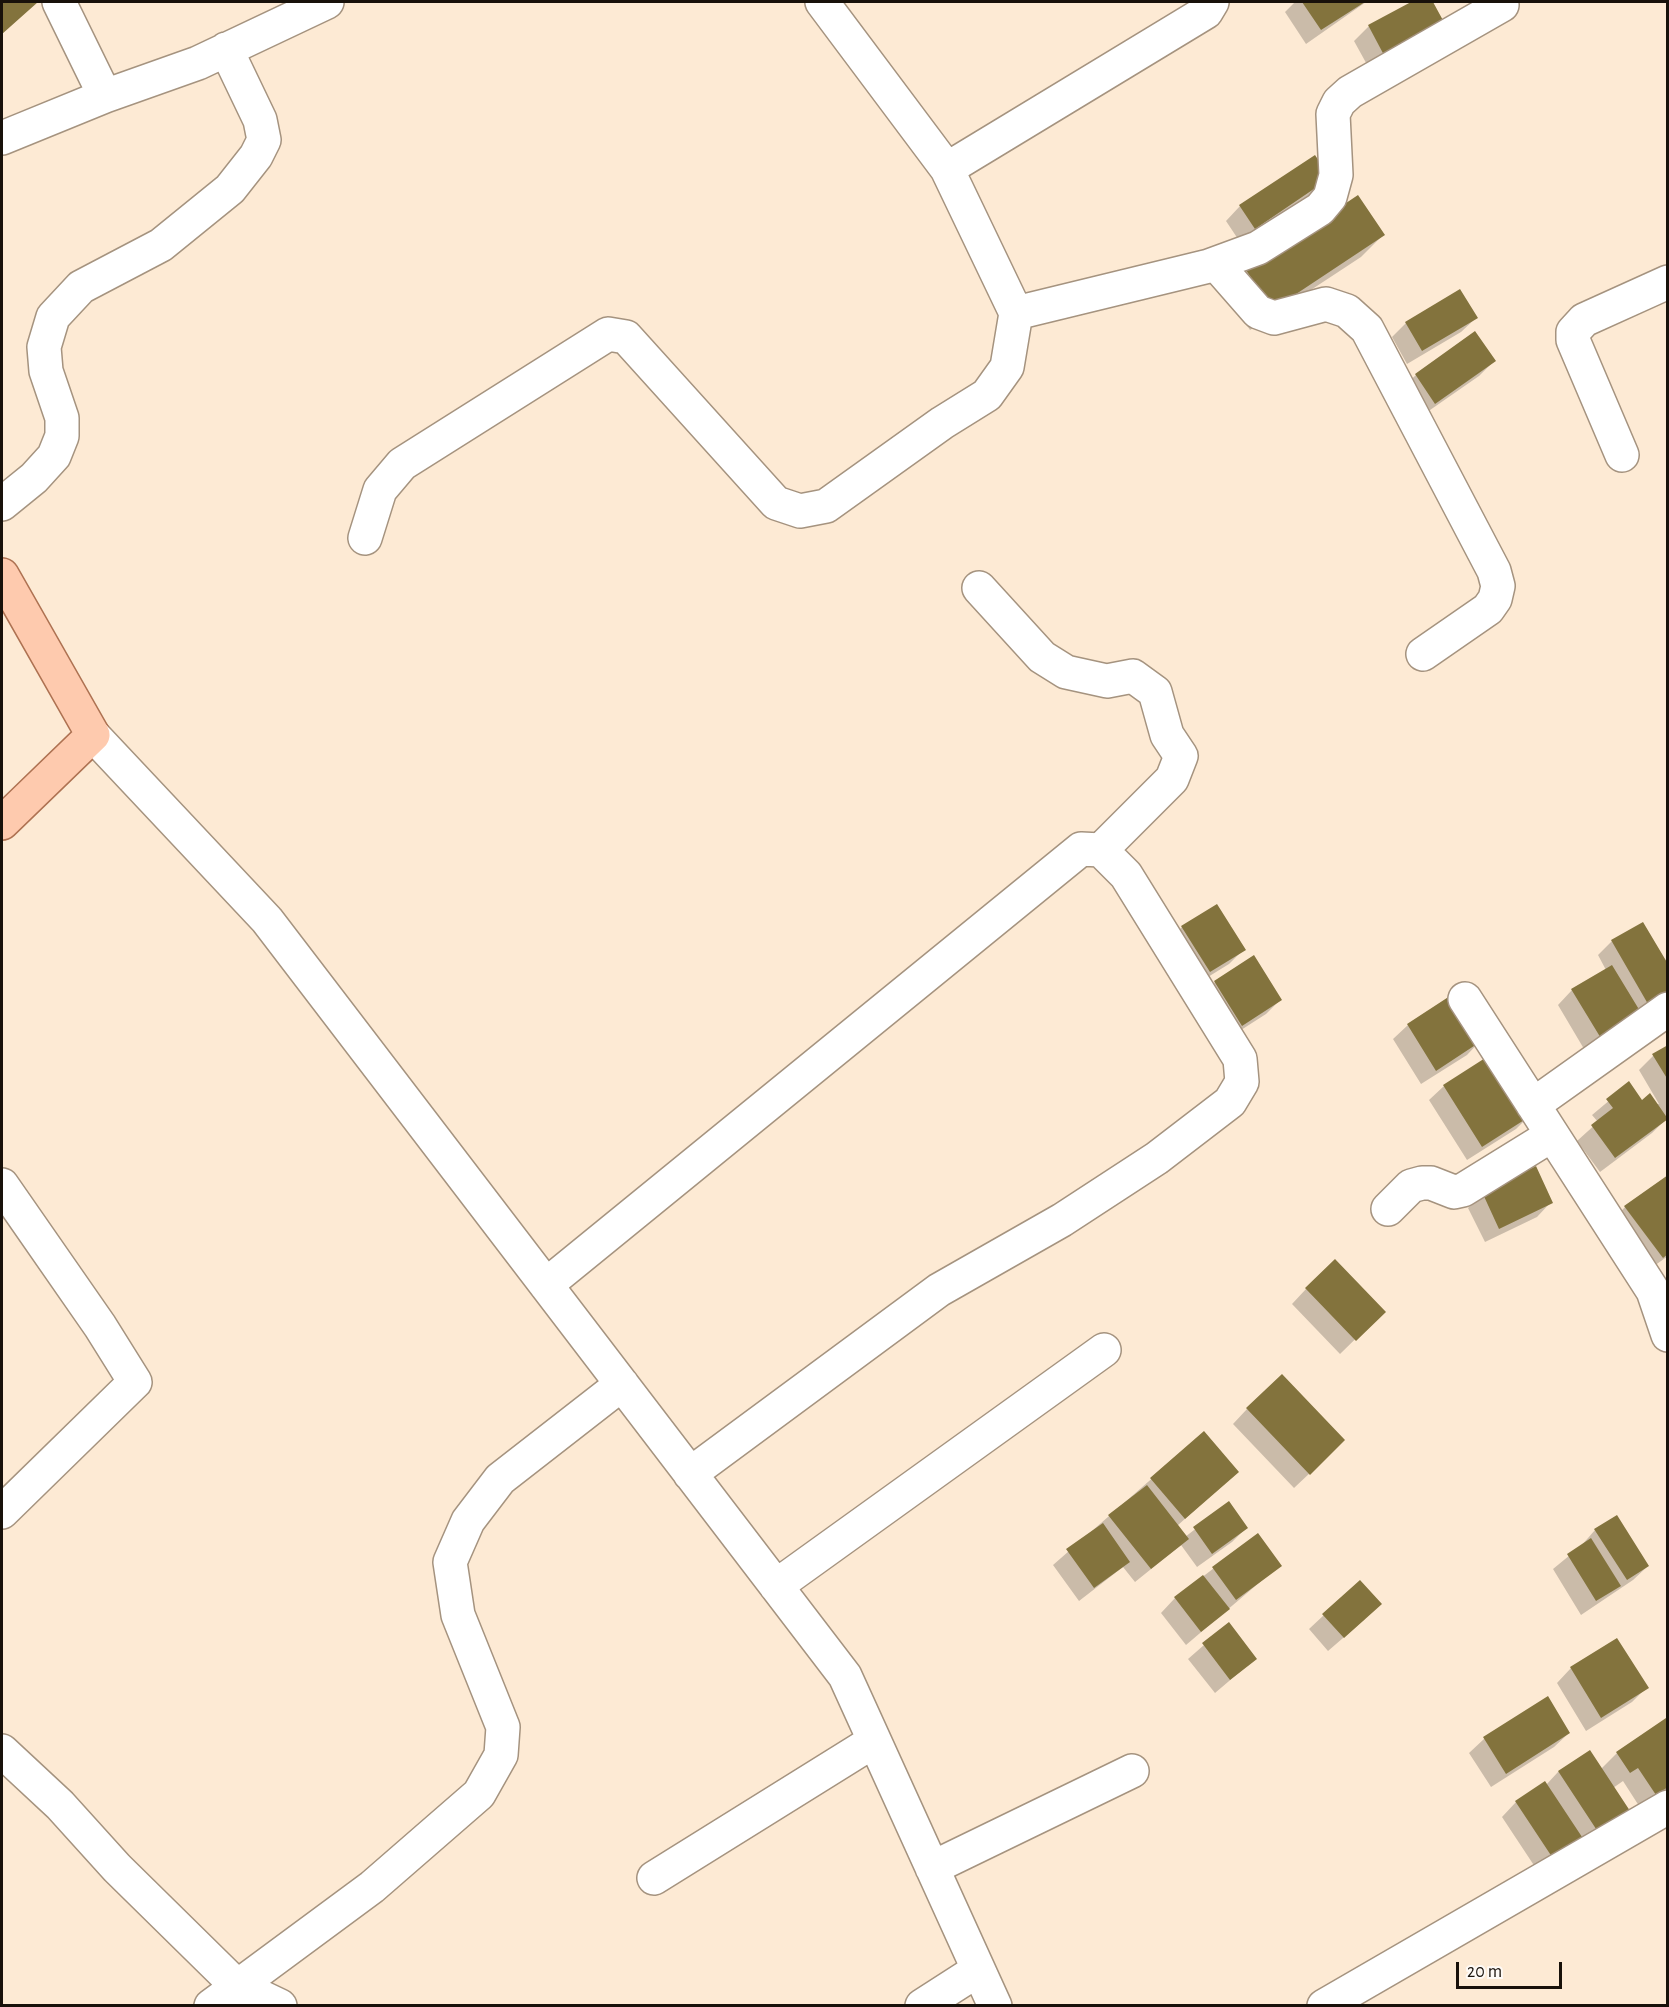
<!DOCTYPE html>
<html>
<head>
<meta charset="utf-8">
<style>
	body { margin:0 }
	#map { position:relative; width:1669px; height:2007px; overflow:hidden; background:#fdead4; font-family:"Alegreya Sans",sans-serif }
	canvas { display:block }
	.frame { position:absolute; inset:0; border:3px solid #18110a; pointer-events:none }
	.scale { position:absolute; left:1456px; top:1962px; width:106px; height:27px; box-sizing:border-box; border:3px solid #18110a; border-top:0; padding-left:8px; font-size:18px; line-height:21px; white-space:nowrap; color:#18110a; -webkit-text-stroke:4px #fefaf6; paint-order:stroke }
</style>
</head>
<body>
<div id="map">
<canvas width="1669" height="2007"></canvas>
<div class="frame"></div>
<div class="scale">20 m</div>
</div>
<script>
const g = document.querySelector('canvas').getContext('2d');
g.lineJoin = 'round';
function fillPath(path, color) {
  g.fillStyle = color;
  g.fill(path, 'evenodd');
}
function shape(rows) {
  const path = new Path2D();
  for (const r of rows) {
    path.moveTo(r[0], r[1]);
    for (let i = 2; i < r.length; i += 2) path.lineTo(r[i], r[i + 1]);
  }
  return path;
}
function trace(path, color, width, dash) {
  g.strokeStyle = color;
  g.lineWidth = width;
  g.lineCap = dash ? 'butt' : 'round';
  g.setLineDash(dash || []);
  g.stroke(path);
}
fillPath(shape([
	[2,2,37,2,2,34],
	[1295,2,1366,2,1306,44,1285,12],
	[1415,2,1431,2,1443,24,1370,70,1354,41,1369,26],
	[1328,178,1314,192,1240,242,1226,221,1240,206],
	[1383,235,1361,257,1250,330,1226,293,1247,271],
	[1476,318,1461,332,1407,364,1392,337,1406,323],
	[1475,333,1494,361,1479,376,1420,417,1401,389,1416,375],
	[1216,906,1244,949,1229,964,1195,985,1167,942,1182,927],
	[1612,941,1668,996,1587,1054,1558,1005,1572,990,1606,970,1598,955],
	[1215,982,1280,1000,1266,1014,1227,1039,1201,996],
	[1408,1025,1481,1040,1467,1055,1421,1084,1393,1039],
	[1668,1047,1666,1119,1652,1133,1600,1172,1577,1141,1598,1122,1592,1115,1629,1084,1642,1102,1659,1104,1639,1070,1653,1056],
	[1444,1086,1530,1115,1516,1129,1467,1160,1429,1100],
	[1668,1176,1668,1256,1647,1271,1611,1222,1625,1207],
	[1482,1193,1551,1202,1537,1217,1485,1242,1468,1208],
	[1306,1289,1383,1312,1340,1354,1292,1304],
	[1247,1409,1329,1455,1294,1488,1233,1424],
	[1204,1433,1237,1472,1177,1526,1185,1537,1229,1503,1246,1528,1232,1542,1197,1567,1181,1545,1135,1582,1123,1567,1079,1601,1053,1565],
	[1595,1530,1648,1566,1633,1580,1581,1615,1553,1569,1581,1546],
	[1257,1535,1280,1565,1186,1645,1161,1613,1175,1598],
	[1324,1615,1365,1619,1328,1651,1309,1629],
	[1228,1624,1255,1659,1215,1693,1188,1659],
	[1571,1668,1647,1687,1632,1702,1586,1731,1557,1683],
	[1547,1698,1569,1733,1554,1747,1491,1787,1469,1753,1484,1739],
	[1666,1720,1668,1791,1641,1809,1623,1781,1613,1788,1632,1816,1541,1876,1502,1817,1516,1802,1546,1785,1558,1772,1589,1752,1601,1769,1617,1753]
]), '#0003');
fillPath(shape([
	[2,2,38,2,2,34],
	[1302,2,1365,2,1321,30],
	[1411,2,1433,2,1445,24,1385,57,1368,25],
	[1315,155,1330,178,1255,229,1239,205],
	[1358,195,1385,235,1272,310,1246,270],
	[1460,289,1478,318,1422,351,1405,322],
	[1475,331,1496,361,1435,404,1415,374],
	[1217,904,1246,950,1210,972,1181,926],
	[1643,922,1668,964,1668,993,1648,1004,1611,940],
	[1254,955,1282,1000,1242,1026,1214,981],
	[1612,965,1643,1016,1602,1040,1571,989],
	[1453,994,1483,1040,1436,1071,1407,1024],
	[1668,1045,1668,1080,1652,1054],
	[1493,1053,1532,1115,1482,1147,1443,1085],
	[1629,1081,1642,1100,1650,1093,1668,1119,1615,1158,1591,1125,1613,1108,1606,1099],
	[1536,1166,1553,1203,1499,1229,1482,1192],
	[1668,1175,1668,1254,1663,1258,1624,1206],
	[1335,1259,1386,1312,1356,1341,1305,1288],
	[1282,1374,1345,1440,1310,1475,1246,1408],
	[1204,1431,1239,1472,1185,1519,1150,1478],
	[1147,1485,1189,1539,1151,1569,1108,1515],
	[1229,1501,1248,1528,1212,1554,1193,1527],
	[1617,1515,1649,1566,1627,1580,1594,1529],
	[1103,1523,1130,1562,1094,1588,1066,1549],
	[1258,1533,1282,1566,1236,1600,1212,1567],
	[1591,1538,1621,1586,1596,1601,1567,1554],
	[1203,1575,1230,1609,1201,1632,1174,1597],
	[1360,1580,1382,1604,1344,1638,1322,1614],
	[1229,1622,1257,1659,1230,1680,1202,1643],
	[1617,1638,1649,1688,1601,1718,1570,1667],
	[1548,1696,1570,1733,1506,1774,1483,1737],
	[1666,1718,1668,1787,1656,1795,1638,1768,1630,1773,1616,1752],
	[1590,1750,1634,1817,1602,1838,1558,1771],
	[1545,1781,1586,1843,1556,1863,1515,1801]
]), '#83733d');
const minor = shape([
	[59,2,105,96],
	[2,138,105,96,198,63,327,2],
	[947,169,1206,12,1212,2],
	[1216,264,1258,312,1274,318,1326,304,1347,311,1367,329,1494,571,1498,586,1495,599,1488,609,1423,654],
	[1016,313,1209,266,1258,248,1320,209,1330,197,1336,175,1333,114,1339,102,1350,92,1502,5],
	[1622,455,1573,340,1573,332,1584,320,1668,282],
	[2,504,34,478,54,456,62,436,62,418,46,371,44,347,53,317,81,287,161,245,230,189,256,156,264,140,260,120,226,49],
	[365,538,380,490,402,464,608,334,626,337,776,503,800,511,826,506,942,423,987,395,1007,367,1016,313,947,169,822,2],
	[979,588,1042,657,1066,672,1107,681,1133,676,1155,692,1167,735,1181,756,1172,779,1101,850],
	[93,735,267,920,845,1676,995,2006],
	[1465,999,1653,1291,1668,1335],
	[1533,1105,1668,1009],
	[2,1185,100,1326,135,1382,2,1512],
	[1388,1209,1411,1186,1422,1183,1431,1183,1454,1192,1463,1190,1552,1135],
	[546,1285,1081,849,1101,850,1126,875,1240,1059,1242,1082,1230,1102,1157,1158,1062,1220,939,1290,690,1474],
	[776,1586,1104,1350],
	[2,1751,60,1805,117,1868,236,1985,280,2006],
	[932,1868,1132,1771],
	[654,1878,874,1741],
	[211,2006,372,1887,479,1794,501,1755,503,1727,458,1615,450,1562,468,1521,500,1479,622,1384],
	[922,2006,978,1970],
	[1324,2006,1668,1807]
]);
const major = shape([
	[2,575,93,735,2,823]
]);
trace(minor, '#a5937f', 36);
trace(major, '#ae7252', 36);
trace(minor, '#fff', 33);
trace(major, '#fecaae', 33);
</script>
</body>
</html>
